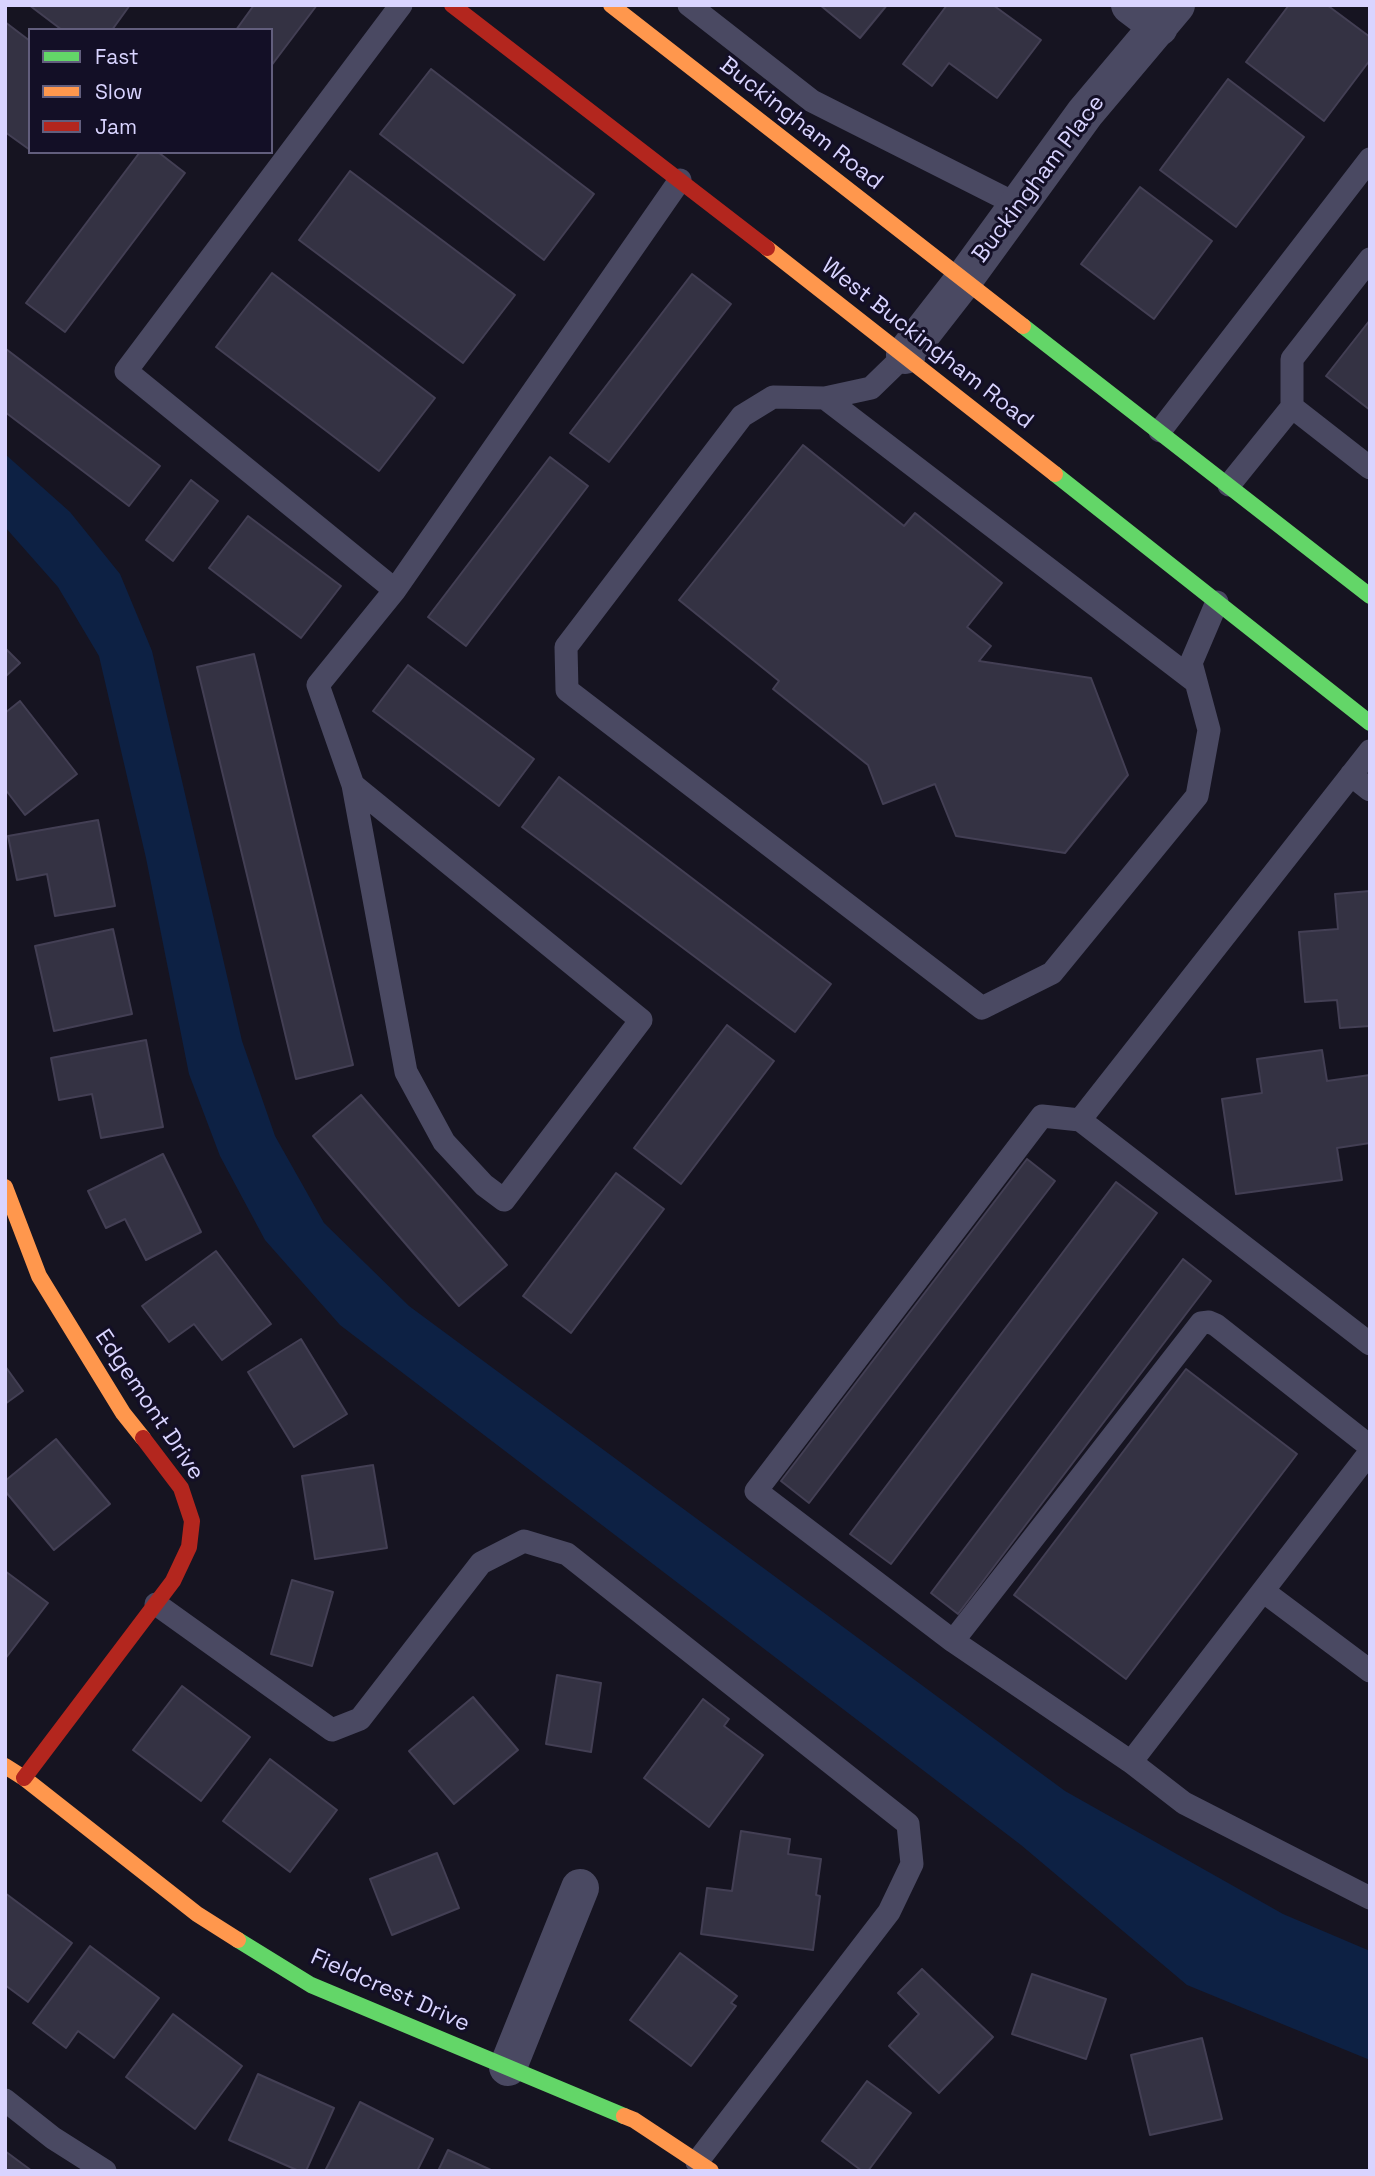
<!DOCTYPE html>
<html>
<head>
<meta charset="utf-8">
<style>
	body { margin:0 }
	#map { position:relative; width:1375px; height:2176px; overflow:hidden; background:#161421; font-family:"Space Grotesk",sans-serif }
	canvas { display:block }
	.frame { position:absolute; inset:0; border:7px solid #d9d4ff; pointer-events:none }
	.legend { position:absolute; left:28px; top:28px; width:245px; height:126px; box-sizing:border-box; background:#130f26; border:2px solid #625e7d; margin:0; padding:9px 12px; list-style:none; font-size:21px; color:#d9d4ff }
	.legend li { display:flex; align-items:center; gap:14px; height:35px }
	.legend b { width:35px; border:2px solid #625e7d }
</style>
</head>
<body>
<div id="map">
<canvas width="1375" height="2176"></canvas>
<div class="frame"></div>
<ul class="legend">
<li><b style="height:9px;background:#63d668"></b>Fast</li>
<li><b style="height:9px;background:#ff974d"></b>Slow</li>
<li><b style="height:9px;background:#b3261e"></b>Jam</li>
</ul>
</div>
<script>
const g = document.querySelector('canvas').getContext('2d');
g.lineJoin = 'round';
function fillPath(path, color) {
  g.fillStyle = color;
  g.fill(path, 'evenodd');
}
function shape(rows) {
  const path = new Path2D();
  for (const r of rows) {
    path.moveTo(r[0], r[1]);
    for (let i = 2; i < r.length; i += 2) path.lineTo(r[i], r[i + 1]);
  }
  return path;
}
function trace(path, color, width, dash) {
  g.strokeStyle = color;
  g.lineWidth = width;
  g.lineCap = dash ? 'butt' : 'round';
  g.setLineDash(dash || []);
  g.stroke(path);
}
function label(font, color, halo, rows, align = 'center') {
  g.font = font + ' "Space Grotesk",sans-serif';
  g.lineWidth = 6;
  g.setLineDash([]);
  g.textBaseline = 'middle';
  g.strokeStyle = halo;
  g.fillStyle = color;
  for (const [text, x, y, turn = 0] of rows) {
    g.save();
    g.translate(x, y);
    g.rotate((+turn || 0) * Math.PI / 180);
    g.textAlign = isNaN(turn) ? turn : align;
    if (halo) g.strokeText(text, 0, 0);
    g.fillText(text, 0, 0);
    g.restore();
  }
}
fillPath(shape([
	[5,454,70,512,120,574,152,651,242,1041,275,1136,324,1223,409,1306,1065,1791,1283,1914,1370,1951,1370,2060,1187,1985,1021,1845,340,1325,265,1240,220,1156,189,1074,146,858,99,656,58,587,5,527]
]), '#0d2144');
const building = shape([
	[29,5,130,5,112,30,62,30,29,5],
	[254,5,317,5,271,66,271,30,236,30,254,5],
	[820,5,887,5,860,38,820,5],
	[947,5,993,5,1041,40,997,98,949,63,932,86,903,64,947,5],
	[1289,5,1327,5,1370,37,1370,60,1324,121,1246,62,1289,5],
	[5,22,30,41,30,150,5,132,5,22],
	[431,69,594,194,544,260,380,134,431,69],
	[1228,79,1304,137,1236,227,1160,170,1228,79],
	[140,152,158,152,185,173,65,332,26,303,140,152],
	[350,171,515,295,463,363,299,240,350,171],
	[1140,187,1212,241,1154,319,1081,264,1140,187],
	[272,273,435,398,379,471,216,347,272,273],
	[692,274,731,304,609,462,570,433,692,274],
	[1370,320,1370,410,1326,376,1370,320],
	[6,349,160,466,129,506,5,412,6,349],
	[803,445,904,526,915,513,1002,583,967,627,991,646,979,661,1091,678,1128,775,1065,853,956,836,935,784,883,804,868,765,773,689,779,681,679,600,803,445],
	[550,457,588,486,466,646,428,617,550,457],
	[191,480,218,501,173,561,146,540,191,480],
	[248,516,341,586,301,638,209,568,248,516],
	[5,648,20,663,5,677,5,648],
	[254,654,353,1065,296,1079,197,667,254,654],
	[408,665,534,759,499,806,373,711,408,665],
	[20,701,77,774,25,815,5,789,5,713,20,701],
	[559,777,831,984,795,1032,522,827,559,777],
	[98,820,115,906,55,916,47,874,17,880,8,836,98,820],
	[1370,891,1370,1026,1340,1028,1337,1000,1305,1002,1299,932,1338,929,1335,894,1370,891],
	[113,929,132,1014,54,1031,35,946,113,929],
	[727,1025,774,1061,681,1184,634,1148,727,1025],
	[146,1040,163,1127,101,1138,92,1094,59,1100,51,1058,146,1040],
	[1322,1050,1327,1081,1370,1075,1370,1143,1337,1148,1342,1180,1236,1194,1222,1099,1262,1093,1257,1059,1322,1050],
	[361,1095,507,1265,459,1306,313,1136,361,1095],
	[163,1154,201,1232,146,1260,125,1219,106,1228,88,1191,163,1154],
	[1027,1159,1055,1181,809,1503,781,1481,1027,1159],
	[616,1173,664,1209,571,1333,523,1296,616,1173],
	[1116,1182,1157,1213,891,1564,850,1534,1116,1182],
	[216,1251,271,1324,222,1360,194,1324,169,1342,142,1306,216,1251],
	[1183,1259,1211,1281,958,1614,931,1593,1183,1259],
	[301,1339,347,1414,294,1447,248,1372,301,1339],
	[5,1366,23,1391,5,1404,5,1366],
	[1186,1369,1297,1454,1126,1679,1014,1595,1186,1369],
	[56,1439,110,1504,54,1550,5,1491,5,1481,56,1439],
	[373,1465,387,1548,315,1559,302,1476,373,1465],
	[5,1571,48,1603,5,1659,5,1571],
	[292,1580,333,1592,312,1666,271,1654,292,1580],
	[557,1675,601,1683,591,1752,546,1744,557,1675],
	[182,1686,250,1737,201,1801,133,1750,182,1686],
	[473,1697,518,1750,454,1804,409,1751,473,1697],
	[703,1699,729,1719,724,1726,763,1755,709,1827,644,1778,703,1699],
	[270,1759,337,1810,290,1872,223,1821,270,1759],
	[741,1831,790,1839,788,1854,821,1859,816,1895,820,1896,813,1950,701,1934,707,1888,732,1891,741,1831],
	[437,1853,459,1908,392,1935,370,1879,437,1853],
	[5,1893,72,1943,28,2002,5,1985,5,1893],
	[90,1946,159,1998,114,2058,78,2031,66,2048,33,2023,90,1946],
	[680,1953,737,1996,731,2003,736,2006,691,2066,630,2020,680,1953],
	[922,1969,993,2037,939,2093,889,2046,919,2014,898,1993,922,1969],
	[1032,1974,1106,1999,1086,2059,1012,2034,1032,1974],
	[173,2014,242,2066,195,2129,126,2077,173,2014],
	[1202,2038,1222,2119,1150,2135,1131,2055,1202,2038],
	[258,2074,334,2108,306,2171,299,2171,229,2140,258,2074],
	[867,2081,911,2113,868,2171,862,2171,822,2141,867,2081],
	[360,2102,433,2139,417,2171,325,2171,360,2102],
	[448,2150,493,2171,438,2171,448,2150],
	[5,2151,32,2171,5,2171,5,2151]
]);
fillPath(building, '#343243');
trace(building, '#433f54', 2);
trace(shape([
	[689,5,812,101,1018,205],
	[905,355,871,388,825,398,773,397,742,416,566,647,567,690,982,1008,1052,973,1197,796,1209,730,1191,663,1217,602],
	[825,398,1196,682],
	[1292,407,1292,359,1370,259],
	[1160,431,1370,159],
	[1229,485,1292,407,1370,468],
	[395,590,126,371,401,5],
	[1351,775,1370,790],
	[353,785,641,1020,504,1200,484,1185,444,1142,406,1072,353,785],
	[353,785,318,685,395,590,680,180],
	[1080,1120,1370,1344],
	[1263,1591,1370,1671],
	[156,1604,332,1730,360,1719,481,1563,524,1541,567,1554,908,1824,912,1864,889,1912,697,2162],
	[953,1641,1201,1323,1209,1322,1216,1325,1368,1445,1370,1452,1131,1762,953,1641,756,1491,1042,1116,1080,1120,1370,751],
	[1131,1762,1184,1803,1370,1898],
	[5,2100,53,2138,105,2171]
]), '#4a4962', 23);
trace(shape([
	[1130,5,1159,27],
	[905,355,965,278,1085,113,1176,5],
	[508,2067,580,1888]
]), '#4a4962', 38);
trace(shape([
	[1023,326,1370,596],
	[1055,474,1370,723],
	[238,1940,311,1985,624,2116]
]), '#63d668', 16);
trace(shape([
	[611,5,1023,326],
	[767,248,1055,474],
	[5,1187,39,1276,123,1413,143,1438],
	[5,1766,24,1778,197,1914,238,1940],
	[624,2116,634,2120,711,2171]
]), '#ff974d', 16);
trace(shape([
	[452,5,767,248],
	[24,1778,173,1581,189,1547,192,1521,181,1488,143,1438]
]), '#b3261e', 16);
label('23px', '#d9d4ff', '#130f26', [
	["Buckingham Road",801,124,38],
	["Buckingham Place",1039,179,-53],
	["West Buckingham Road",927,344,38],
	["Edgemont Drive",149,1405,56],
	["Fieldcrest Drive",390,1991,24]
]);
</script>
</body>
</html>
